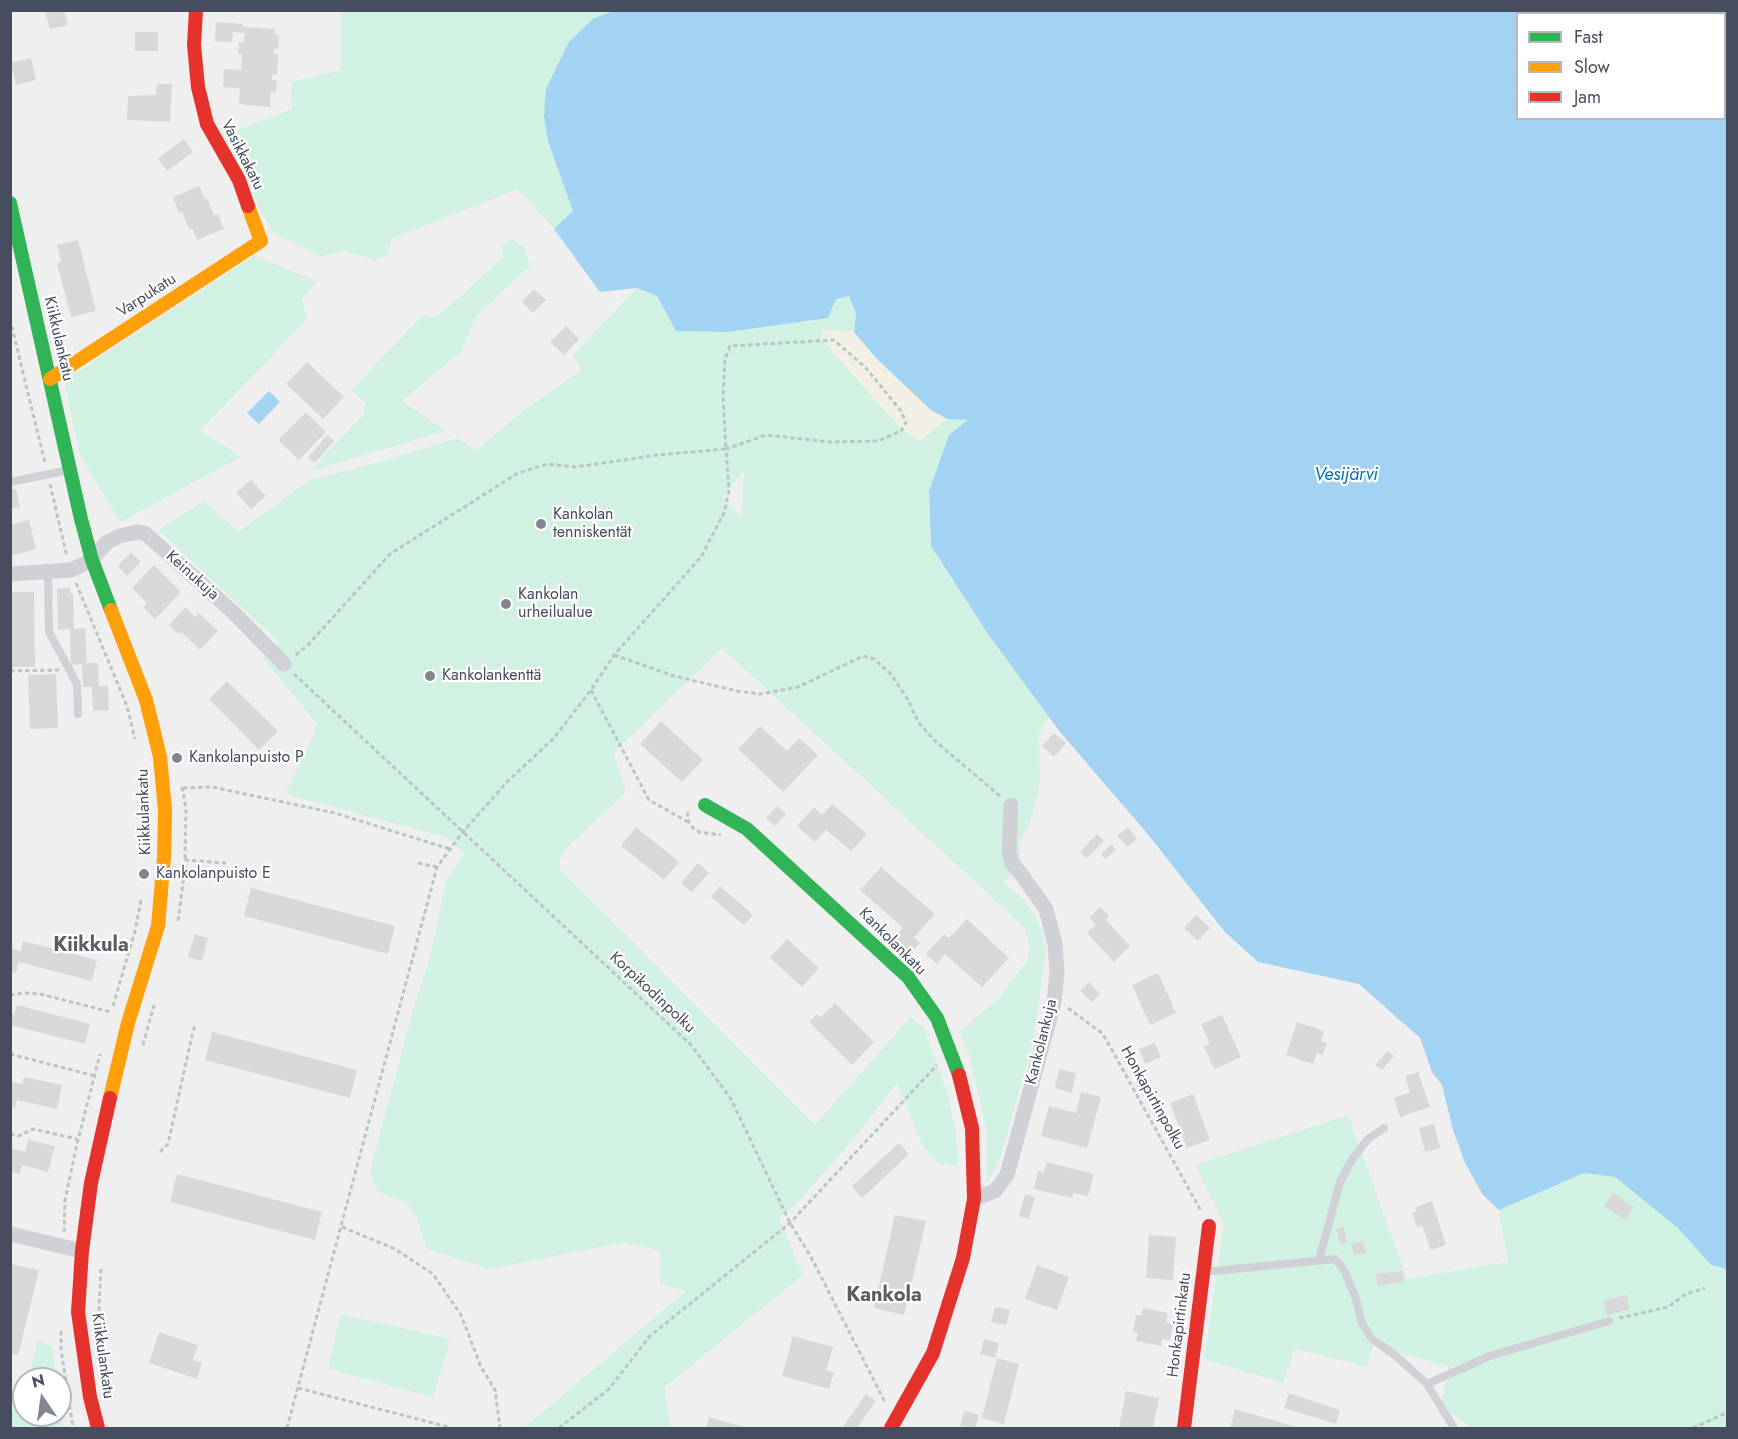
<!DOCTYPE html>
<html>
<head>
<meta charset="utf-8">
<style>
	body { margin:0 }
	#map { position:relative; width:1738px; height:1439px; overflow:hidden; background:#f0efef; font-family:Jost,sans-serif }
	canvas { display:block }
	.frame { position:absolute; inset:0; border:12px solid #454d5e; pointer-events:none }
	.legend { position:absolute; left:1516px; top:12px; width:210px; height:108px; box-sizing:border-box; background:#fff; border:2px solid #b5b8bf; margin:0; padding:8px 10px; list-style:none; font-size:18px; color:#454d5e }
	.legend li { display:flex; align-items:center; gap:12px; height:30px }
	.legend b { width:30px; border:2px solid #b5b8bf }
	.north { position:absolute; left:12px; top:1367px; width:60px; height:60px; box-sizing:border-box; background:#fff; border:2px solid #b5b8bf; border-radius:50%; rotate:347deg; font-size:16px; font-weight:700; line-height:24px; text-align:center; color:#454d5e }
	.north::after { content:''; display:block; margin:auto; width:21px; height:27px; background:#818691; clip-path:polygon(50% 0,100% 100%,50% 72%,0 100%) }
</style>
</head>
<body>
<div id="map">
<canvas width="1738" height="1439"></canvas>
<div class="frame"></div>
<ul class="legend">
<li><b style="height:8px;background:#30b455"></b>Fast</li>
<li><b style="height:8px;background:#ff9f0a"></b>Slow</li>
<li><b style="height:8px;background:#e5322d"></b>Jam</li>
</ul>
<div class="north">N</div>
</div>
<script>
const g = document.querySelector('canvas').getContext('2d');
g.lineJoin = 'round';
function fillPath(path, color) {
  g.fillStyle = color;
  g.fill(path, 'evenodd');
}
function shape(rows) {
  const path = new Path2D();
  for (const r of rows) {
    path.moveTo(r[0], r[1]);
    for (let i = 2; i < r.length; i += 2) path.lineTo(r[i], r[i + 1]);
  }
  return path;
}
function trace(path, color, width, dash) {
  g.strokeStyle = color;
  g.lineWidth = width;
  g.lineCap = dash ? 'butt' : 'round';
  g.setLineDash(dash || []);
  g.stroke(path);
}
function label(font, color, halo, rows, align = 'center') {
  g.font = font + ' Jost,sans-serif';
  g.lineWidth = 4.5;
  g.setLineDash([]);
  g.textBaseline = 'middle';
  g.strokeStyle = halo;
  g.fillStyle = color;
  for (const [text, x, y, turn = 0] of rows) {
    g.save();
    g.translate(x, y);
    g.rotate((+turn || 0) * Math.PI / 180);
    g.textAlign = isNaN(turn) ? turn : align;
    if (halo) g.strokeText(text, 0, 0);
    g.fillText(text, 0, 0);
    g.restore();
  }
}
fillPath(shape([
	[341,11,613,11,594,18,548,141,574,211,554,229,518,189,392,239,388,255,375,260,345,251,320,256,273,233,257,204,248,169,226,135,292,109,291,82,341,70],
	[511,239,524,247,530,266,477,315,460,353,402,401,446,431,310,471,364,414,366,403,351,390,423,315,437,317,503,258,501,246],
	[254,256,317,281,302,300,307,320,200,430,241,457,120,522,80,455,64,381],
	[637,288,657,296,676,331,728,332,828,318,836,299,849,296,856,313,854,332,947,419,969,420,929,491,931,546,988,634,1049,716,1039,734,1040,784,1030,823,1019,843,1021,866,1003,882,1023,899,1039,923,1046,948,1034,1038,1000,1158,987,1184,986,1129,970,1057,959,1032,1000,997,1027,961,1031,948,1024,927,722,648,613,753,626,792,563,851,558,867,815,1125,911,1017,925,1030,949,1098,958,1147,958,1167,936,1162,922,1144,897,1083,851,1142,795,1205,779,1218,803,1275,665,1387,670,1428,524,1428,686,1291,660,1284,660,1251,624,1242,490,1269,427,1249,417,1219,407,1203,378,1192,370,1172,414,1007,430,958,446,881,465,853,445,837,285,794,318,725,263,658,279,642,158,530,204,501,238,532,310,480,383,461,458,438,476,451,518,415,581,370,573,355],
	[743,471,744,471,742,519,723,497],
	[1348,1115,1407,1279,1508,1262,1499,1210,1585,1173,1615,1177,1651,1205,1678,1228,1711,1265,1727,1269,1727,1428,1473,1428,1441,1407,1448,1366,1373,1346,1367,1367,1295,1349,1283,1383,1204,1359,1224,1224,1195,1165],
	[341,1314,450,1339,433,1397,328,1369],
	[38,1339,53,1347,56,1379,29,1379],
	[24,1400,24,1415,60,1415,60,1408,63,1428,11,1428,11,1408,21,1410]
]), '#d1f1e3');
fillPath(shape([
	[822,329,854,332,877,359,931,410,947,419,920,441,901,429,821,339]
]), '#f2f0e5');
fillPath(shape([
	[613,11,1727,11,1727,1269,1711,1265,1678,1228,1615,1177,1584,1173,1499,1210,1483,1195,1465,1163,1453,1130,1442,1085,1432,1072,1420,1038,1359,984,1258,962,1225,932,1146,832,1060,732,988,634,931,546,929,491,949,435,968,420,947,419,931,410,877,359,854,332,856,313,849,296,836,299,828,318,728,332,676,331,657,296,637,288,600,292,554,229,573,211,548,141,544,116,546,89,569,42,594,18],
	[1518,14,1724,14,1724,118,1518,118],
	[269,391,280,402,259,424,247,413]
]), '#a2d3f2');
fillPath(shape([
	[64,10,68,25,50,29,45,11],
	[216,22,243,24,243,27,275,29,275,35,279,35,278,49,274,49,274,54,278,54,277,75,272,75,272,80,277,80,276,93,271,92,270,107,239,104,240,88,223,87,224,69,241,70,242,54,238,54,239,42,244,42,245,33,233,32,232,42,215,41],
	[135,32,158,32,158,51,135,51],
	[31,58,36,80,16,85,11,63],
	[157,84,172,84,170,122,127,120,128,96,156,95],
	[184,139,193,152,167,171,158,158],
	[199,186,205,199,207,198,214,215,218,214,224,229,197,240,192,228,189,229,182,212,179,213,173,197],
	[78,240,96,311,71,317,57,263,61,262,57,245],
	[534,289,546,300,533,313,522,302],
	[566,326,579,339,564,355,550,342],
	[307,362,344,397,323,419,286,384],
	[306,412,326,432,299,460,278,440],
	[327,435,334,441,315,463,308,458],
	[251,480,266,496,251,509,236,493],
	[16,489,20,507,10,509,10,490],
	[29,520,36,549,10,556,10,525],
	[131,552,141,562,127,576,118,566],
	[154,565,181,592,155,619,143,607,147,603,132,588],
	[70,588,70,593,73,593,74,629,85,628,87,663,98,663,99,686,108,686,109,710,93,711,92,687,83,687,82,664,71,665,70,629,58,630,57,589],
	[10,592,34,592,35,667,10,667],
	[186,607,195,617,199,613,218,631,200,650,181,632,178,634,169,625],
	[56,674,58,728,30,729,28,675],
	[227,681,278,731,259,750,209,699],
	[661,721,703,760,682,782,640,744],
	[760,726,787,751,799,738,818,755,783,792,738,749],
	[1054,733,1066,743,1054,757,1042,746],
	[832,804,867,834,851,851,826,830,815,842,797,826,814,807,822,815],
	[777,806,786,814,775,826,766,818],
	[636,827,679,862,664,880,621,846],
	[1128,827,1137,839,1127,847,1117,836],
	[1097,834,1104,841,1087,858,1080,852],
	[1112,844,1116,850,1105,859,1101,854],
	[698,863,709,873,692,892,681,883],
	[881,867,935,914,914,938,920,943,911,953,894,938,903,928,860,890],
	[720,886,753,915,744,925,711,897],
	[251,888,395,926,388,954,244,916],
	[1100,907,1109,916,1106,920,1130,946,1114,962,1087,933,1096,925,1089,918],
	[1196,915,1210,928,1198,941,1184,928],
	[967,919,1009,958,982,987,945,954,937,964,926,954,944,934,949,938],
	[195,934,208,938,202,961,188,957],
	[787,939,819,968,802,987,770,958],
	[23,941,97,960,92,981,19,962,16,973,10,972,10,948,21,951],
	[1158,973,1176,1013,1150,1025,1132,985],
	[1089,982,1100,994,1092,1002,1080,991],
	[835,1003,874,1042,852,1065,809,1022,817,1014,821,1017],
	[17,1005,90,1024,85,1044,10,1025,10,1014,14,1015],
	[1222,1015,1241,1057,1214,1069,1204,1046,1210,1044,1201,1024],
	[1297,1022,1324,1031,1321,1041,1327,1043,1323,1055,1317,1053,1313,1064,1286,1055],
	[212,1032,357,1070,350,1098,205,1060],
	[1155,1043,1161,1057,1145,1064,1139,1049],
	[1388,1051,1394,1056,1382,1070,1375,1065],
	[1059,1069,1076,1073,1072,1093,1055,1088],
	[1418,1072,1430,1107,1400,1117,1394,1098,1410,1092,1405,1076],
	[24,1077,62,1085,57,1109,17,1100,15,1108,10,1107,10,1082,22,1084],
	[1081,1092,1101,1097,1087,1148,1041,1136,1049,1106,1076,1113],
	[1193,1094,1210,1140,1187,1148,1170,1103],
	[1434,1124,1440,1148,1425,1152,1419,1128],
	[28,1140,55,1146,48,1172,22,1165,20,1174,10,1172,10,1148,25,1152],
	[899,1143,909,1154,862,1198,852,1186],
	[1047,1162,1094,1174,1088,1196,1073,1193,1072,1198,1034,1189,1038,1171,1044,1173],
	[177,1174,322,1212,315,1240,170,1202],
	[1613,1193,1634,1207,1625,1220,1604,1206],
	[1025,1194,1035,1197,1029,1219,1019,1216],
	[1432,1201,1446,1245,1431,1250,1422,1225,1417,1227,1412,1213,1417,1211,1416,1207],
	[895,1215,926,1221,904,1315,874,1308],
	[1344,1227,1347,1242,1340,1244,1336,1229],
	[1149,1235,1176,1237,1173,1280,1146,1278],
	[1363,1241,1366,1253,1354,1255,1351,1244],
	[11,1264,39,1270,18,1355,10,1354],
	[1037,1265,1069,1277,1057,1310,1025,1299],
	[1403,1271,1404,1282,1378,1286,1376,1274],
	[1626,1295,1630,1309,1607,1315,1603,1301],
	[995,1307,1010,1310,1006,1325,991,1322],
	[1143,1308,1168,1313,1166,1322,1173,1324,1170,1340,1162,1339,1161,1346,1136,1341,1138,1333,1133,1332,1136,1315,1141,1316],
	[159,1332,198,1345,193,1360,202,1363,197,1379,149,1363],
	[793,1336,833,1347,826,1370,834,1373,829,1389,782,1376],
	[984,1339,999,1343,995,1358,980,1354],
	[997,1358,1019,1364,1004,1424,982,1418],
	[1126,1391,1159,1398,1153,1428,1119,1428],
	[1289,1393,1340,1410,1336,1424,1284,1408],
	[866,1394,876,1401,857,1428,842,1428],
	[1235,1409,1300,1428,1230,1428],
	[964,1411,979,1415,975,1428,960,1426],
	[709,1417,747,1428,706,1428]
]), '#d8d8db');
trace(shape([
	[10,319,45,463],
	[50,484,67,557],
	[76,583,127,706,135,739],
	[614,655,674,676,737,691,760,694,798,687,863,656,874,659,890,673,907,698,918,722,934,740,1001,797],
	[10,671,59,670],
	[294,674,691,1045,731,1099,790,1223,811,1257,885,1402],
	[591,690,649,800,688,822],
	[182,787,186,809,185,860],
	[183,788,212,787,335,813,450,849],
	[688,812,687,818,692,827,699,832,721,835],
	[418,863,437,867],
	[178,921,186,860,226,863],
	[10,995,24,993,40,994,111,1012],
	[113,1006,135,931,141,900],
	[1068,1008,1103,1034,1201,1211],
	[143,1045,154,1005],
	[10,1054,95,1076],
	[10,1134,19,1136,33,1129,77,1139],
	[160,1152,168,1144,193,1031,196,1024],
	[342,1227,395,1249,433,1274,461,1315,481,1367,495,1390,500,1428],
	[64,1232,65,1200,77,1144,100,1054],
	[101,1269,99,1306,103,1352],
	[1619,1318,1668,1307,1686,1294,1705,1288],
	[61,1331,61,1349,73,1428],
	[298,1388,452,1428],
	[287,1428,437,867,462,833,506,783,554,738,591,690,614,655,701,557,724,513,729,491,726,449,766,435,830,442,878,441,901,431,906,423,901,411,866,368,834,340,730,346,725,359,723,397,726,449,657,455,576,467,548,464,518,473,390,554,307,646,294,656],
	[559,1428,609,1389,650,1336,790,1223,937,1065],
	[1693,1428,1728,1412]
]), '#bac6c5', 3, [4.5, 3]);
trace(shape([
	[10,482,69,470],
	[48,573,49,632,77,684,78,714],
	[1319,1260,1340,1182,1351,1161,1368,1139,1384,1128],
	[1204,1272,1335,1259,1344,1270,1355,1296,1362,1323,1372,1339,1396,1356,1427,1384,1454,1428],
	[1427,1384,1490,1356,1609,1321]
]), '#d0d1d6', 8);
trace(shape([
	[10,574,71,570,92,560,106,543,119,536,138,532,146,534,233,612,284,664],
	[974,1199,995,1191,1007,1175,1054,1003,1057,971,1055,944,1046,909,1021,874,1012,863,1009,852,1011,805],
	[10,1234,82,1251]
]), '#d0d1d6', 15);
trace(shape([
	[10,203,81,519,92,560,111,610],
	[705,805,747,829,908,977,937,1018,959,1075]
]), '#30b455', 14);
trace(shape([
	[50,379,261,241,248,206],
	[110,1098,128,1023,158,926,164,857,165,810,160,757,146,700,111,610]
]), '#ff9f0a', 14);
trace(shape([
	[196,10,194,45,198,87,207,124,239,180,248,206],
	[98,1428,90,1397,78,1312,82,1251,91,1183,110,1098],
	[891,1428,933,1353,963,1258,974,1199,972,1128,959,1075],
	[1184,1428,1209,1226]
]), '#e5322d', 14);
for (const [x, y, r, color] of [
	[541,524,6,"#818691"],
	[506,604,6,"#818691"],
	[430,676,6,"#818691"],
	[177,758,6,"#818691"],
	[144,874,6,"#818691"]
]) {
  const dot = new Path2D();
  dot.arc(x, y, r, 0, 2 * Math.PI);
  g.fillStyle = color;
  g.fill(dot);
  trace(dot, '#fff', 2);
}
label('16px', '#454d5e', '#fff', [
	["Vasikkakatu",242,155,63],
	["Varpukatu",147,296,-33],
	["Kiikkulankatu",58,339,77],
	["Keinukuja",192,576,42],
	["Kiikkulankatu",145,812,-92],
	["Kankolankatu",892,942,45],
	["Korpikodinpolku",652,993,43],
	["Kankolankuja",1042,1042,-76],
	["Honkapirtinpolku",1152,1098,61],
	["Honkapirtinkatu",1180,1325,-83],
	["Kiikkulankatu",102,1356,82]
]);
label('16px', '#454d5e', '#fff', [
	["Kankolan",553,515],
	["tenniskentät",553,533],
	["Kankolan",518,595],
	["urheilualue",518,613],
	["Kankolankenttä",442,676],
	["Kankolanpuisto P",189,758],
	["Kankolanpuisto E",156,874]
], 'left');
label('italic 18px', '#006eb5', '#fff', [
	["Vesijärvi",1346,476]
]);
label('bold 20px', '#5a5d64', '#fff', [
	["Kiikkula",91,946],
	["Kankola",884,1296]
]);
</script>
</body>
</html>
